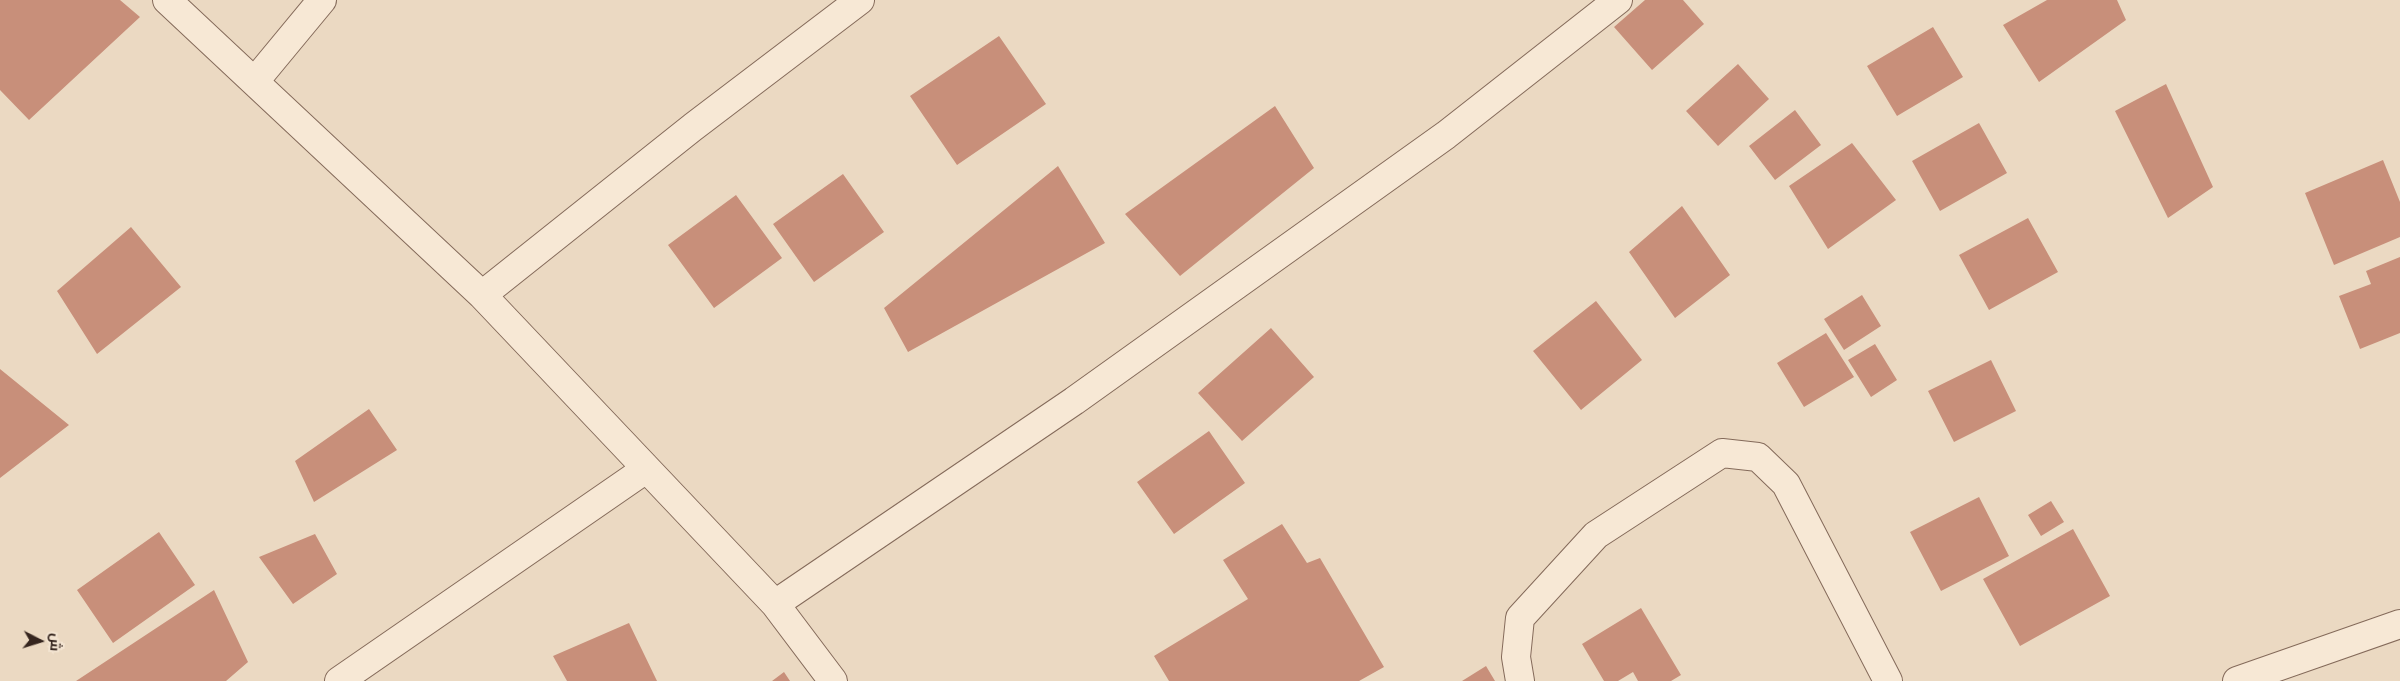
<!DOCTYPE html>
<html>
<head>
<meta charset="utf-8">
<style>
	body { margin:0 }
	#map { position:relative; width:2400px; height:681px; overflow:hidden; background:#ebd9c2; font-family:Spectral,Cairo,serif }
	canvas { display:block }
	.north { position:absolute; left:15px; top:616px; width:50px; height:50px; -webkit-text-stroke:4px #f3e4d1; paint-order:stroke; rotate:95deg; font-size:14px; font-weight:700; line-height:20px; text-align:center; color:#35251e }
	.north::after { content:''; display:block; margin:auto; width:18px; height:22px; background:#35251e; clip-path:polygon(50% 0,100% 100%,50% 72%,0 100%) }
</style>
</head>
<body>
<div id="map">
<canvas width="2400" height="681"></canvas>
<div class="north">ش</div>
</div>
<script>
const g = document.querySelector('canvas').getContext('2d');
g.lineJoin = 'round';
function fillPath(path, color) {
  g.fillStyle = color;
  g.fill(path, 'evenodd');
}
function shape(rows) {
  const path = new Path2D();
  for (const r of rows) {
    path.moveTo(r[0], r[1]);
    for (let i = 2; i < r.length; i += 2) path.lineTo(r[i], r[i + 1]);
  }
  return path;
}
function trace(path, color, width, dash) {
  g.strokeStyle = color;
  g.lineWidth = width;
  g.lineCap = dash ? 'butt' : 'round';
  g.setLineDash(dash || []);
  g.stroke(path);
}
fillPath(shape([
	[0,0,120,0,140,17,29,120,0,90],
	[1645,0,1683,0,1704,24,1652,70,1614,27],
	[2047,0,2117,0,2126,20,2039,82,2003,25],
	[1933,27,1963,77,1897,116,1867,66],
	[999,36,1046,104,957,165,910,96],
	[1738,64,1769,99,1718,146,1686,111],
	[2166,84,2213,187,2168,218,2115,111],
	[1275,106,1314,168,1180,276,1125,214],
	[1795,110,1821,145,1775,180,1749,146],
	[1979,123,2007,173,1940,211,1912,161],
	[1852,143,1896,200,1828,249,1789,186],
	[2383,160,2400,202,2400,237,2334,265,2305,193],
	[1058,166,1105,243,908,352,884,308],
	[843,174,884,232,814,282,773,224],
	[736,195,782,258,714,308,668,245],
	[1682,206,1730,275,1675,318,1629,252],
	[2028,218,2058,272,1989,310,1959,255],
	[131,227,181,287,97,354,57,291],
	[2400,257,2400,333,2360,349,2339,296,2371,284,2366,271],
	[1862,295,1881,326,1844,350,1824,319],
	[1596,301,1642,360,1581,410,1533,351],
	[1271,328,1314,377,1242,441,1198,393],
	[1826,333,1854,377,1804,407,1777,363],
	[1875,344,1897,380,1871,397,1848,360],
	[1991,360,2016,411,1954,442,1928,391],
	[0,369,69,425,0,478],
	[369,409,397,450,314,502,295,461],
	[1209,431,1245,483,1174,534,1137,482],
	[1979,497,2009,556,1941,591,1910,532],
	[2051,501,2064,522,2041,536,2028,515],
	[1282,524,1307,563,1320,558,1384,667,1359,681,1169,681,1154,656,1248,599,1223,560],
	[2073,529,2110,596,2020,646,1983,579],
	[159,532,195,585,113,643,77,590],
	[315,534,337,574,293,604,259,557],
	[214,590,248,662,226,681,76,681],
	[1641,608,1681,675,1671,681,1638,681,1633,672,1618,681,1604,681,1582,644],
	[629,623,657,681,567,681,553,656],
	[1486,666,1495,681,1462,681],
	[784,672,790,681,772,681]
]), '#c88f7a');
const minor = shape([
	[167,0,482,295,775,604,833,681],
	[255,81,322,0],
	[482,295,693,127,860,0],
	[775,604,1074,401,1446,135,1618,0],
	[339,681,646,469],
	[1520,681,1516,657,1520,618,1596,535,1722,453,1758,457,1786,484,1888,681],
	[2237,681,2400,624]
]);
trace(minor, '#846a5a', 30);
trace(minor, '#f7e8d5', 28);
</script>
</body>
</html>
